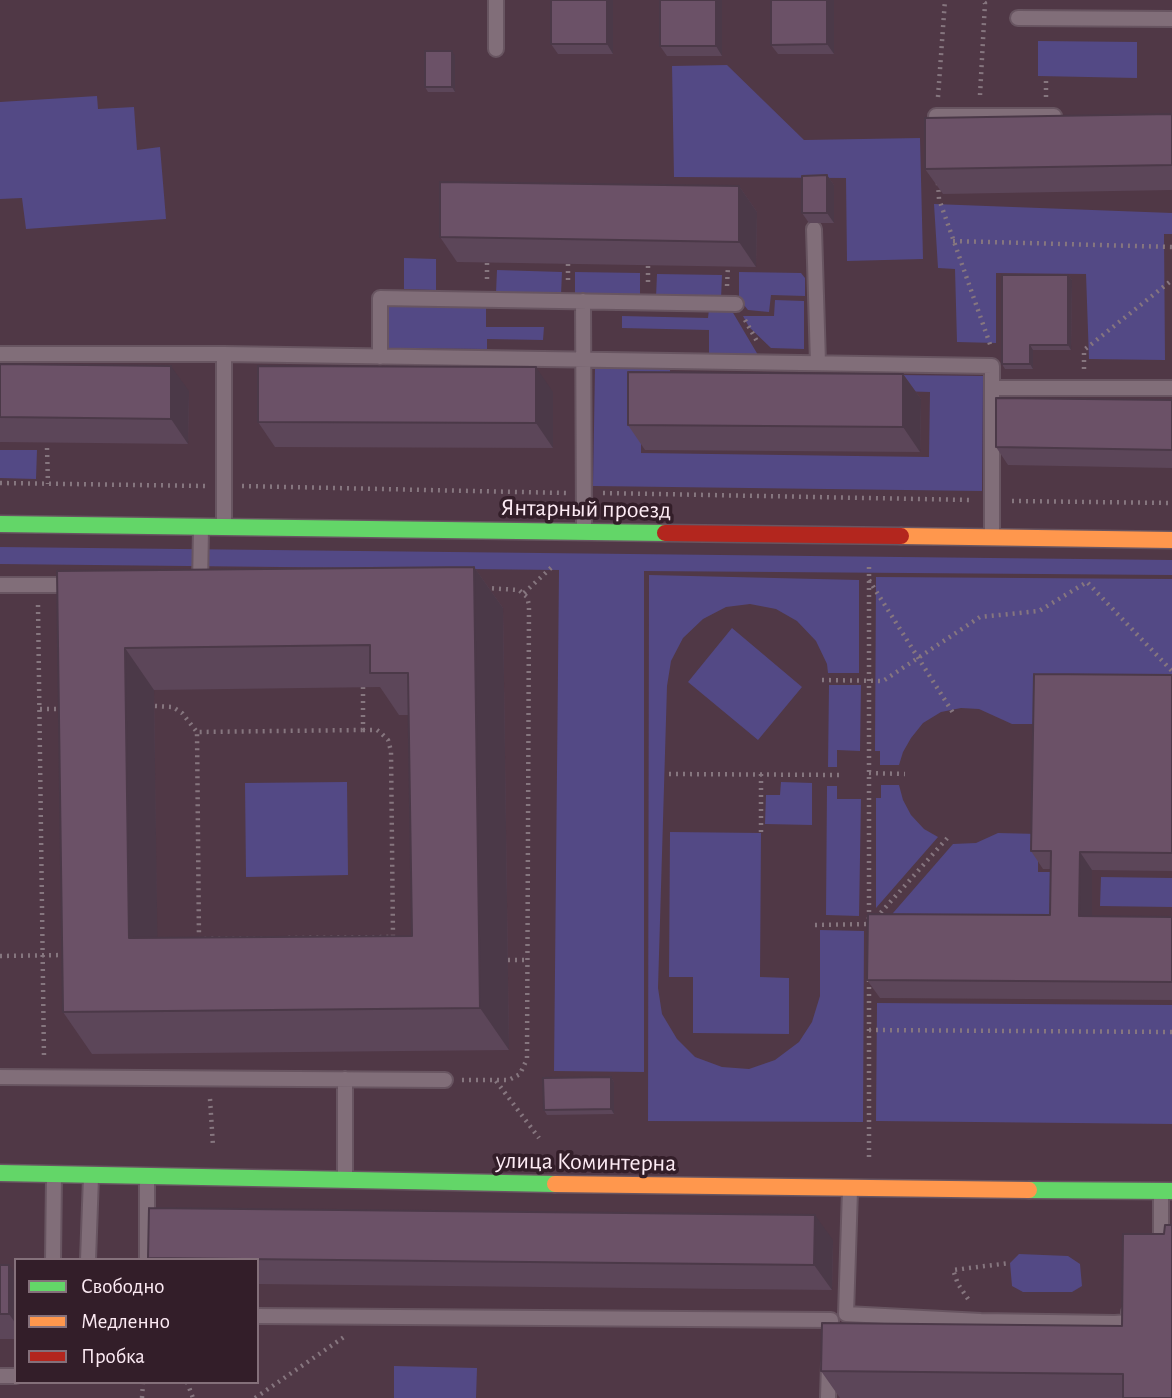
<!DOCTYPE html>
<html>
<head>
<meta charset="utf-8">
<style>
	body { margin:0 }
	#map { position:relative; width:1172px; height:1398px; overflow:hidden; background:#503846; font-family:"Alegreya Sans",sans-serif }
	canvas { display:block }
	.legend { position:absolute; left:14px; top:1258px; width:245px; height:126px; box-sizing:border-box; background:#331e29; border:2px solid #84707a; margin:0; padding:9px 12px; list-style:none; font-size:21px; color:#fdebf4 }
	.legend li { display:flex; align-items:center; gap:14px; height:35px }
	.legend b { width:35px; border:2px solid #84707a }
</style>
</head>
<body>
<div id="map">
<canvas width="1172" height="1398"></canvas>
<ul class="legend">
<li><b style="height:9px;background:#63d668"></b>Свободно</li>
<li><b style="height:9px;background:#ff974d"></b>Медленно</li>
<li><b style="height:9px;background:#b3261e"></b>Пробка</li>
</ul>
</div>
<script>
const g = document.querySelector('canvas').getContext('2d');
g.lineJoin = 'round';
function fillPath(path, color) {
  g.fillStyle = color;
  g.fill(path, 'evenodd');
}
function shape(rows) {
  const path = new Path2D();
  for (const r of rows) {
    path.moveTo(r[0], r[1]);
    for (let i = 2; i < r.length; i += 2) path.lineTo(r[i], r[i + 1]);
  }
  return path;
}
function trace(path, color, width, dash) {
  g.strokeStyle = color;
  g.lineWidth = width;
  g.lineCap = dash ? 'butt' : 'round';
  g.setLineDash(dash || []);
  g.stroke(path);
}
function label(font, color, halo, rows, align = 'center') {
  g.font = font + ' "Alegreya Sans",sans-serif';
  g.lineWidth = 7;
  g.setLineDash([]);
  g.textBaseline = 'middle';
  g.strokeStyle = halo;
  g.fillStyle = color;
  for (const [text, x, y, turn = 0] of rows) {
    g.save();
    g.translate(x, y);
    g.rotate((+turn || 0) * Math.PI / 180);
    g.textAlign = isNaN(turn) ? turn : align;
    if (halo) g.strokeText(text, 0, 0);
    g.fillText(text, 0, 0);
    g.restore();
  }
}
fillPath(shape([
	[1038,41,1137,42,1137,78,1038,76],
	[727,65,804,140,920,138,923,259,847,261,846,178,674,177,672,66],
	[97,96,98,109,134,107,137,150,160,147,166,219,26,229,22,198,0,199,0,102],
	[934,204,1172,213,1172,234,1164,234,1165,360,1089,359,1086,274,996,273,996,343,957,342,955,269,938,268],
	[404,258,436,259,436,290,404,289],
	[497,270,562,272,561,295,496,293],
	[575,272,640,273,640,297,575,295],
	[739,272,801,273,805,278,805,296,771,295,769,312,748,310,739,299],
	[657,274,722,275,721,299,656,297],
	[775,300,804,301,804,349,771,348,749,327,743,316,774,316],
	[380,305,486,306,486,327,544,327,543,340,487,339,487,349,380,348],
	[709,309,732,311,758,355,709,353,709,330,622,328,622,316,708,318],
	[595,368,670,369,670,391,641,391,641,453,929,457,930,392,898,391,899,375,983,376,982,491,593,486],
	[0,450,37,450,36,479,0,478],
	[0,547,1172,560,1172,575,644,571,644,1072,554,1071,559,570,0,564],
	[649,575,859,580,859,673,828,673,827,664,816,641,797,621,776,609,750,604,726,607,703,619,683,638,671,661,667,686,658,988,662,1014,677,1039,695,1057,722,1067,749,1069,775,1060,799,1042,812,1022,820,996,820,930,864,931,863,1122,648,1121],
	[876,577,1172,579,1172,690,1040,724,1012,724,979,709,961,708,941,712,923,723,911,738,903,752,899,765,880,765,880,751,875,751],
	[732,628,802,687,758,740,688,682],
	[829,685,861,685,860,751,837,750,837,767,828,767],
	[347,782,348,875,246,877,245,783],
	[781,782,812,783,812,825,765,824,766,795,780,795],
	[881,785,899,785,903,800,911,815,924,829,938,837,876,908,876,798,881,798],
	[827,786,837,786,837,799,861,799,859,916,826,915],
	[670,832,761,833,760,977,789,978,789,1034,693,1033,693,977,669,977],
	[998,833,1038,834,1038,872,1058,872,1058,930,880,928,953,844,976,843],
	[1101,877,1172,878,1172,907,1100,906],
	[877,1003,1172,1005,1172,1124,876,1121],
	[1019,1254,1068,1256,1080,1264,1082,1286,1072,1292,1023,1292,1012,1286,1010,1263],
	[394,1366,477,1368,476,1398,394,1398]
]), '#534985');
const lane = shape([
	[1018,18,1172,19],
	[496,49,496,0],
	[936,116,1054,116],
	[814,229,818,363],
	[583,301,584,530],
	[0,354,224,354,992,366,992,537],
	[380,357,380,298,736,304],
	[992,388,1172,388],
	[224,525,224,354],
	[0,585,74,585],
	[200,586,201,528],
	[0,1077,445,1080],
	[345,1179,345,1079],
	[850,1190,846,1314,981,1321,1115,1323,1129,1322,1129,1312],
	[1161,1253,1161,1193],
	[53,1260,54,1176],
	[88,1260,91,1177],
	[147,1260,147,1178],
	[257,1316,831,1320,830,1341],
	[0,1376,16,1376],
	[828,1398,829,1364]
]);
const fast = shape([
	[0,524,665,533],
	[0,1173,555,1184],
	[1029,1190,1172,1191]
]);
const slow = shape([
	[901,536,1172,540],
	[555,1184,1029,1190]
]);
const jam = shape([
	[665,533,901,536]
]);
trace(lane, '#685561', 18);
trace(fast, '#685561', 19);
trace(slow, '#685561', 19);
trace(jam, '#685561', 19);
trace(shape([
	[980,95,985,3,981,0],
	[938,97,945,0],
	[1046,97,1046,76],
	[938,183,939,199,991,347],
	[953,241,1172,247],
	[487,279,487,263],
	[568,280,568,264],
	[648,282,648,265],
	[727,286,728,266],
	[745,320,758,343],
	[1084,369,1084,350,1172,280],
	[47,448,48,484],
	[0,483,206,486],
	[242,486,566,493],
	[603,493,972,500],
	[1012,501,1172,503],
	[869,580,955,716],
	[524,593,554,565],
	[38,605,44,1058],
	[822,680,883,681,980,617,1039,611,1087,582,1172,671],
	[363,687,363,730],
	[155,706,173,707,182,713,197,732],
	[40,709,62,709],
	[363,730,377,730,381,733,388,740,391,751,393,937,199,939,197,732,363,730],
	[869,773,905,774],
	[669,774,842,775],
	[761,774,761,833],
	[876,918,950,835],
	[869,919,869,567],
	[815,925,871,924],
	[0,956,66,955],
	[508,960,527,960],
	[869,980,869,1157],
	[869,1030,1172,1032],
	[462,1080,509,1080,520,1074,527,1059,529,605,527,597,519,590,486,588],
	[496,1081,539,1138],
	[210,1099,213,1146],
	[968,1299,958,1284,953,1270,1010,1263],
	[187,1382,193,1398],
	[142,1398,143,1382],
	[255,1398,344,1337]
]), '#86767f', 4.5, [2, 5]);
trace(lane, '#816e79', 14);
trace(fast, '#63d668', 16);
trace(slow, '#ff974d', 16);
trace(jam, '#b3261e', 16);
fillPath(shape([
	[613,0,613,54,558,54,551,44],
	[660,0,722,0,722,56,667,56,660,46],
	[834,0,834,54,778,54,771,45],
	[455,56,455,92,428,92,425,87],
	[1172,114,1172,190,943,194,925,169],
	[827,175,834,185,834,223,809,223,802,213],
	[739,186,757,212,756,267,457,262,440,237],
	[1068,275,1072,280,1071,350,1033,350,1033,369,1005,369,1002,364],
	[0,364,189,391,188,444,0,442],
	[903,374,921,399,920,452,645,450,628,425],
	[553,392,553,448,275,447,258,422],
	[1172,400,1172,468,1008,465,996,447],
	[474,567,503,608,509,1050,92,1054,63,1012,57,571],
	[380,687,399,715,409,715,412,936,157,938,154,690],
	[1172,675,1172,871,1092,870,1092,917,1172,917,1172,1000,880,998,867,980,1050,915,1051,869,1043,869,1031,851],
	[611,1077,614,1082,614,1114,547,1115,544,1110],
	[1164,1234,1172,1398,840,1398,821,1371,1122,1326],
	[833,1240,832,1290,257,1284,257,1260,149,1260,148,1258],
	[0,1265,16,1274,16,1339,0,1339]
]), '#5c4659');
fillPath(shape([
	[607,0,613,0,613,54,607,44],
	[716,0,722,0,722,56,716,46],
	[827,0,834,0,834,54,827,44],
	[452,51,455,56,455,92,452,87],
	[827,175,834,185,834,223,827,213],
	[739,186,757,212,756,267,739,242],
	[1068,275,1072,280,1071,350,1068,345],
	[1030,345,1033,350,1033,369,1030,364],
	[171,366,189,391,188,444,171,419],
	[536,367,553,392,553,448,536,423],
	[903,374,921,399,920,452,903,427],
	[474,567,503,608,509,1050,480,1008],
	[125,648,154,690,158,980,129,938],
	[1080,852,1092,870,1092,934,1079,916],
	[611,1077,614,1082,614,1114,611,1109],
	[815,1215,833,1240,832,1290,814,1265],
	[9,1265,16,1274,16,1324,9,1314]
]), '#4b3948');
const building = shape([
	[551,0,607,0,607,44,551,44,551,0],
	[660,0,716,0,716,46,660,46,660,0],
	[771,0,827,0,827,44,771,45,771,0],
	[425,51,452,51,452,87,425,87,425,51],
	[1172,114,1172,165,925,169,925,118,1172,114],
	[827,175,827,213,802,213,802,176,827,175],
	[440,182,739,186,739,242,440,237,440,182],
	[1002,275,1068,275,1068,345,1030,345,1030,364,1002,364,1002,275],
	[0,364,171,366,171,419,0,417,0,364],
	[258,366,536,367,536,423,258,422,258,366],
	[628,372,903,374,903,427,628,425,628,372],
	[996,398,1172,400,1172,450,996,447,996,398],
	[474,567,480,1008,63,1012,57,571,474,567],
	[370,645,370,673,408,673,412,936,129,938,125,648,370,645],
	[1034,674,1172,675,1172,853,1080,852,1079,916,1172,917,1172,982,867,980,868,914,1050,915,1051,851,1031,851,1034,674],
	[611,1077,611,1109,544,1110,543,1078,611,1077],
	[149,1208,815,1215,814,1265,148,1258,149,1208],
	[1165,1225,1172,1225,1172,1398,1123,1398,1123,1374,821,1371,822,1323,1122,1326,1123,1234,1164,1234,1165,1225],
	[0,1265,9,1265,9,1314,0,1314,0,1265]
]);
fillPath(building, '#6b5167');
trace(building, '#4b3948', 2);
label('24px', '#fdebf4', '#331e29', [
	["Янтарный проезд",586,509,1],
	["улица Коминтерна",586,1162,1]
]);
</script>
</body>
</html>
